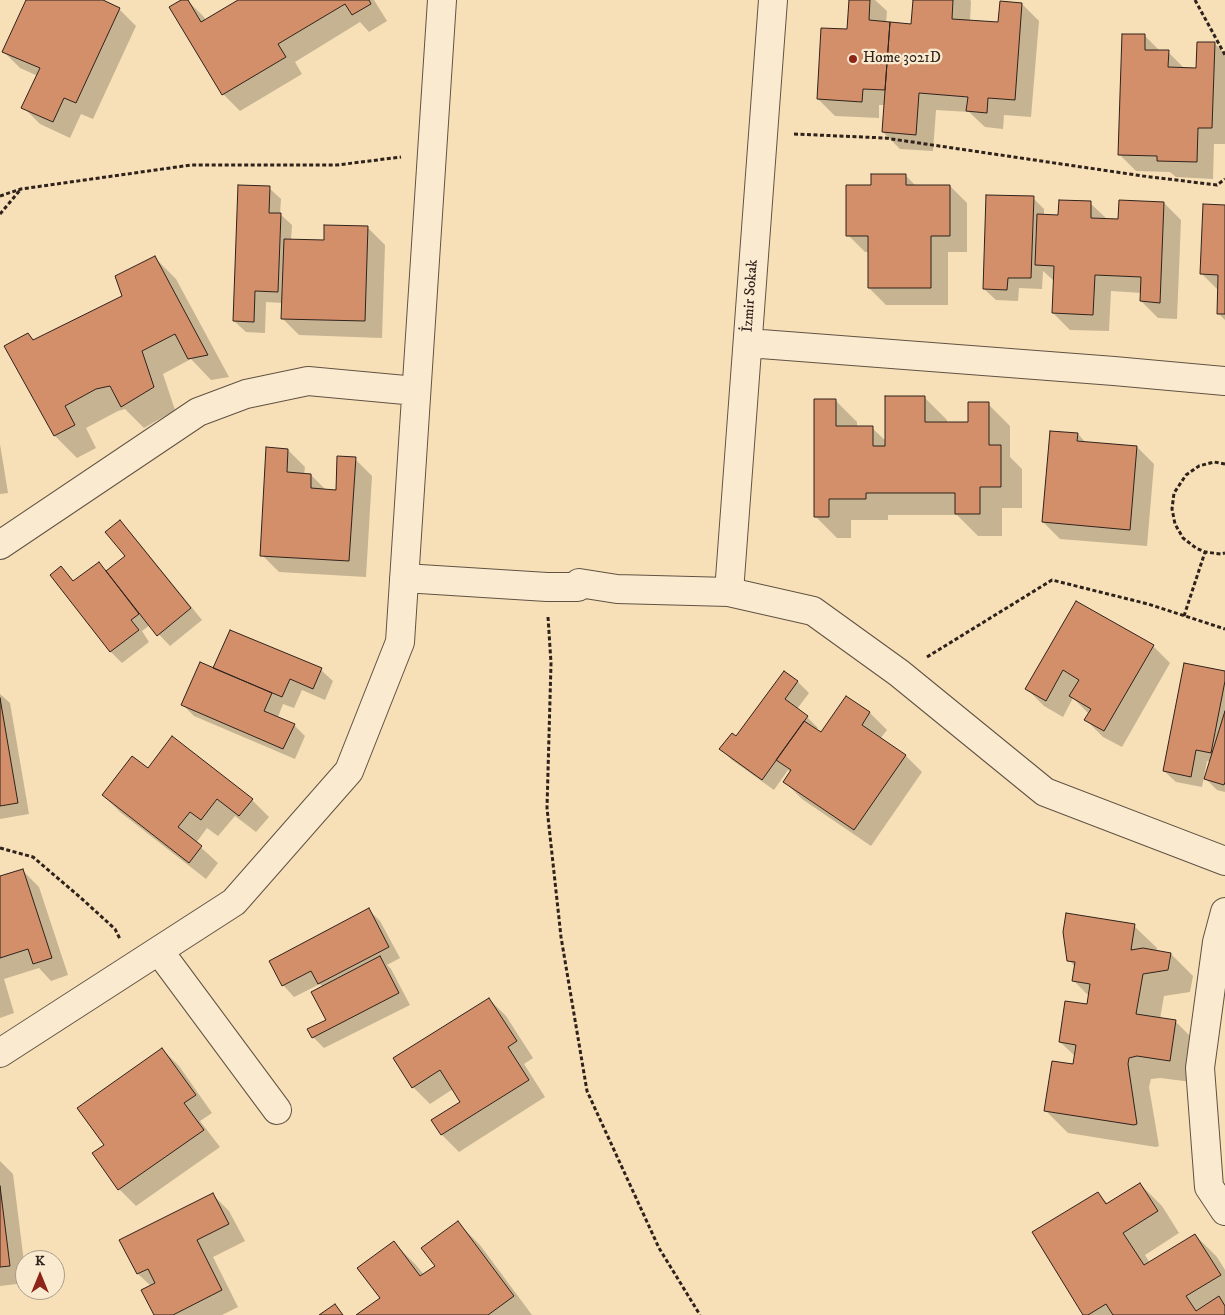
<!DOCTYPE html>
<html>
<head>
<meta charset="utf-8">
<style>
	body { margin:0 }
	#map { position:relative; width:1225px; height:1315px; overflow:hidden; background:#f7e0b7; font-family:"IM FELL DW Pica",serif }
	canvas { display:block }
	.north { position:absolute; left:15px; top:1250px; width:50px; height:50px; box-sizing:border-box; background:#faebd0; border:1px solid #a99b88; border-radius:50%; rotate:0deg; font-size:14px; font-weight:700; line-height:20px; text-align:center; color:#2f221c }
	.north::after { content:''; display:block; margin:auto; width:18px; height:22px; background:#8f2418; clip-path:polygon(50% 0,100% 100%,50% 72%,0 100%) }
</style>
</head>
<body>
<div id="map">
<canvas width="1225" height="1315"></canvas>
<div class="north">K</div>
</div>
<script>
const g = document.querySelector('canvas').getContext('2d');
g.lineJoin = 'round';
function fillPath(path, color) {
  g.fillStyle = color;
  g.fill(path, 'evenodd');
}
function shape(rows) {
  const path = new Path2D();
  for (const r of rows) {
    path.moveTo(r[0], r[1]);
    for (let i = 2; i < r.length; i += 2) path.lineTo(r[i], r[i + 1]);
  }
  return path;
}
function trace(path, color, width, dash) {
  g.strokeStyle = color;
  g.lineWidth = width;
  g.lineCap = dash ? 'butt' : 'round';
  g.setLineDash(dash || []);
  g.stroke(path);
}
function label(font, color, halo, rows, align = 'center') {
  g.font = font + ' "IM FELL DW Pica",serif';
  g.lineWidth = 4.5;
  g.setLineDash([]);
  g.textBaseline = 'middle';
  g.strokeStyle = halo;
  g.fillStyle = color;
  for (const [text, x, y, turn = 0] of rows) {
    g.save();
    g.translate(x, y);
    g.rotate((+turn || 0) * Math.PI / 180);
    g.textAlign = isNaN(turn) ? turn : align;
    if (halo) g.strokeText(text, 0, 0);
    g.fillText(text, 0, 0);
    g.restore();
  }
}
fillPath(shape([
	[27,0,104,0,107,3,119,9,136,26,93,119,81,114,70,138,40,124,23,107,38,76,20,68,3,51],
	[184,0,187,0,203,16,206,20,240,0,374,0,387,21,369,32,360,22,295,62,302,74,240,111,223,94],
	[850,0,875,0,887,11,886,23,912,25,914,0,970,0,971,1,970,21,999,23,1022,4,1039,21,1031,117,1004,115,1003,129,985,127,969,112,936,110,933,151,900,149,883,132,885,105,879,105,879,118,835,116,818,99,848,30],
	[1145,36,1161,52,1168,52,1185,69,1197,69,1214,43,1225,54,1225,144,1214,144,1213,179,1176,177,1170,172,1136,171,1119,154],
	[905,175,916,186,950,186,967,203,967,252,948,252,948,305,886,305,869,288,869,252,865,252,848,235,873,186],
	[269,188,281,199,280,214,292,225,291,240,325,242,325,227,368,228,385,245,382,338,299,335,282,318,283,303,266,302,265,333,246,332,234,321],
	[1033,198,1044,209,1044,215,1060,216,1090,203,1107,219,1119,220,1164,203,1181,220,1177,319,1158,318,1141,301,1142,293,1111,291,1109,331,1070,330,1053,313,1054,281,1043,271,1042,289,1019,288,1018,301,996,300,984,289],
	[1225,206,1225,320,1218,313,1219,291,1201,273],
	[154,257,176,279,229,377,211,380,191,359,163,374,175,410,144,428,125,409,118,411,86,428,96,448,77,458,55,436,6,346,28,334,35,341,123,297],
	[925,398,947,420,947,424,969,424,988,404,1010,426,1010,457,1022,469,1022,508,1002,508,1002,536,978,536,957,515,888,515,888,520,851,520,851,538,837,538,815,516,835,400,857,422,857,428,872,428,886,441],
	[1078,434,1086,443,1137,447,1154,464,1147,546,1060,539,1043,522],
	[0,444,8,493,0,494],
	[288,450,305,467,304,475,311,475,326,490,337,491,355,459,372,476,366,577,279,572,262,555],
	[120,522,131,533,202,620,170,646,150,625,142,631,149,642,122,663,111,652,51,575,61,567,74,582,98,564,107,572,127,556],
	[1077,602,1153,646,1170,663,1122,747,1103,737,1086,720,1089,714,1073,698,1063,717,1044,706,1027,689],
	[231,631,321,670,333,681,325,700,302,690,294,708,283,704,278,717,294,725,305,736,295,759,194,716,183,705,214,670],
	[784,672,798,682,809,693,797,709,807,717,818,728,816,730,822,734,847,697,870,713,887,730,880,739,905,755,922,772,871,846,802,799,785,782,791,772,788,770,774,790,732,760,721,749,737,738],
	[1225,672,1225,792,1217,790,1204,777,1206,778,1211,762,1207,761,1202,787,1176,782,1164,771],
	[0,694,10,703,29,814,0,819],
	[148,770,252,800,269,817,256,832,235,816,218,836,207,828,196,843,218,863,206,879,120,812,103,795],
	[22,870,39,887,68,975,51,981,39,968,4,979,14,1013,0,1018,0,878],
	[369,910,380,921,400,958,387,965,391,969,410,1005,324,1048,313,1037,327,1020,323,987,320,984,294,997,283,985],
	[1134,926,1157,948,1156,952,1171,954,1193,976,1190,992,1164,996,1160,1019,1176,1022,1198,1044,1192,1082,1160,1078,1151,1079,1149,1087,1159,1146,1156,1147,1068,1133,1046,1111,1074,1066,1076,1057,1060,1042,1088,1006,1089,996,1074,981,1075,967,1069,960],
	[489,999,506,1016,533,1058,524,1064,545,1097,459,1152,442,1135,433,1120,462,1102,453,1089,430,1104,413,1087],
	[162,1049,179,1066,212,1113,200,1121,220,1147,136,1206,119,1189,106,1145],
	[0,1161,13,1174,25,1270,25,1283,0,1286],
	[1140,1184,1162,1206,1179,1233,1145,1255,1150,1263,1195,1235,1217,1257,1225,1270,1225,1315,1085,1315,1098,1193,1108,1204],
	[212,1194,229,1211,245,1241,213,1257,238,1307,222,1315,156,1315,151,1286,138,1274],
	[458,1223,480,1245,532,1315,358,1315,381,1298,394,1243,416,1265,424,1275,437,1266]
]), '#0003');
const building = shape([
	[26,0,103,0,120,8,76,103,64,98,53,122,21,108,40,68,2,52,26,0],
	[181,0,188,0,201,22,238,0,369,0,371,4,352,15,345,4,278,44,286,57,222,95,169,7,181,0],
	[849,0,870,0,869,20,890,22,885,90,863,89,862,102,817,99,821,28,847,29,849,0],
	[913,0,953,0,952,19,998,22,1000,1,1022,3,1015,100,988,98,987,113,966,111,968,97,919,93,916,135,882,132,890,22,911,24,913,0],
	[1122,34,1145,34,1145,50,1169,50,1168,67,1196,68,1197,42,1215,42,1212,128,1198,128,1197,162,1157,161,1157,156,1118,155,1122,34],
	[871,174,906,174,906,185,950,185,950,236,931,236,931,288,868,288,868,236,846,236,846,185,871,185,871,174],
	[238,185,270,186,269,213,281,213,278,292,255,291,254,322,233,321,238,185],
	[986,195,1034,196,1031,278,1008,278,1007,290,983,289,986,195],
	[1059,200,1091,201,1091,218,1118,219,1119,200,1164,202,1160,303,1140,301,1141,277,1095,275,1093,315,1052,313,1054,266,1035,265,1037,214,1058,215,1059,200],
	[1203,204,1225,205,1225,314,1217,314,1218,275,1200,274,1203,204],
	[324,225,368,226,365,321,281,319,284,239,324,240,324,225],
	[155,256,208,355,188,359,175,334,142,351,154,387,121,407,110,386,96,389,65,406,75,425,54,436,4,346,28,333,33,340,122,296,115,276,155,256],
	[885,396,925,396,925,422,968,422,968,402,989,402,989,445,1001,445,1001,487,980,487,980,514,955,514,955,493,866,493,866,499,829,499,829,517,814,517,814,399,836,399,836,426,873,426,873,446,885,446,885,396],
	[1050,431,1078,433,1077,441,1137,446,1130,530,1042,522,1050,431],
	[266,447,288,449,287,472,311,474,311,488,336,490,337,456,356,457,349,561,260,556,266,447],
	[120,520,191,608,157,636,106,571,125,556,105,532,120,520],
	[99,562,139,614,131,620,139,630,110,652,50,575,61,566,73,581,99,562],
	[1076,601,1154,645,1104,731,1084,720,1091,709,1069,696,1079,680,1063,670,1046,701,1025,689,1076,601],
	[230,630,322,668,313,689,290,679,282,697,213,668,230,630],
	[200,662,272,693,264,711,295,724,283,749,181,705,200,662],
	[1184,663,1225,671,1225,681,1211,753,1196,750,1191,777,1163,771,1184,663],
	[784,671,798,681,785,699,808,716,762,780,719,749,732,733,736,736,784,671],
	[846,696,870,712,862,725,906,755,854,830,783,782,791,770,776,760,804,721,821,732,846,696],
	[0,698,18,803,0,806,0,698],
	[1225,711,1225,782,1224,785,1204,779,1225,711],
	[172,736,253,799,239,816,217,799,201,820,190,812,178,827,202,846,189,863,102,795,132,756,148,768,172,736],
	[23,869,52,958,33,964,28,949,0,958,0,876,23,869],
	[369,908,389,947,318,984,311,971,282,986,269,961,369,908],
	[1066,913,1135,924,1131,950,1143,948,1171,953,1168,970,1143,974,1136,1014,1176,1020,1170,1061,1137,1056,1129,1058,1128,1064,1137,1124,1134,1125,1044,1111,1052,1061,1073,1064,1076,1045,1059,1042,1065,1001,1087,1004,1090,984,1072,981,1075,962,1067,961,1063,932,1066,913],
	[380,956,399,993,312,1038,307,1029,326,1020,311,992,380,956],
	[489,998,517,1041,508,1047,529,1080,441,1135,431,1120,460,1102,440,1070,412,1088,393,1058,489,998],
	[162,1048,196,1095,184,1103,204,1130,118,1190,92,1153,104,1145,77,1108,162,1048],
	[1140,1183,1158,1211,1123,1233,1144,1265,1195,1234,1221,1275,1186,1296,1196,1311,1219,1296,1225,1306,1225,1315,1113,1315,1106,1304,1088,1315,1083,1315,1032,1232,1098,1192,1106,1204,1140,1183],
	[0,1186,10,1266,0,1267,0,1186],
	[213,1193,229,1224,197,1240,222,1290,173,1315,154,1315,141,1290,155,1283,148,1269,137,1274,119,1240,213,1193],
	[458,1221,514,1296,488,1315,356,1315,380,1298,357,1268,394,1241,420,1276,435,1266,421,1248,458,1221],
	[335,1304,343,1315,319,1315,335,1304]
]);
fillPath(building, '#d28f69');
trace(building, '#2f221c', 1);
const minor = shape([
	[748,343,1114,371,1225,381],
	[0,545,198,412,246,394,308,381,416,391],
	[404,578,547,587,578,587,579,583,617,589,729,592,813,611,899,673,1045,792,1225,861],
	[729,592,773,0],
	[1225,912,1217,942,1200,1068,1209,1187,1225,1211],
	[159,951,277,1110],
	[0,1053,234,902,349,771,400,642,442,0]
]);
trace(minor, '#615243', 30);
trace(shape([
	[1195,0,1225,55],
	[794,134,885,138,1143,176,1217,185,1225,179],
	[0,196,21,189,191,165,337,165,401,157],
	[0,214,21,189],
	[1225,464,1214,462,1199,466,1186,475,1174,493,1172,509,1175,524,1183,538,1196,548,1205,552,1221,554,1225,553],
	[1184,616,1205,552],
	[548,617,551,663,547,808,561,937,587,1091,659,1248,700,1315],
	[927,657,1052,580,1148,604,1225,629],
	[0,848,33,857,81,898,115,929,120,939]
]), '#2f221c', 3, [4, 2.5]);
trace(minor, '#faebd0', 28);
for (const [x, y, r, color] of [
	[853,59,5,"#8f2418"]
]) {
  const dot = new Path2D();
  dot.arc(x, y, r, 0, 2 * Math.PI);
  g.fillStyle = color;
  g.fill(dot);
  trace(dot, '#faebd0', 2);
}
label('15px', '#2f221c', '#faebd0', [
	["Home 3021D",863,59]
], 'left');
label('15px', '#2f221c', '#faebd0', [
	["İzmir Sokak",751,296,-86]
]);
</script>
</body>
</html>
